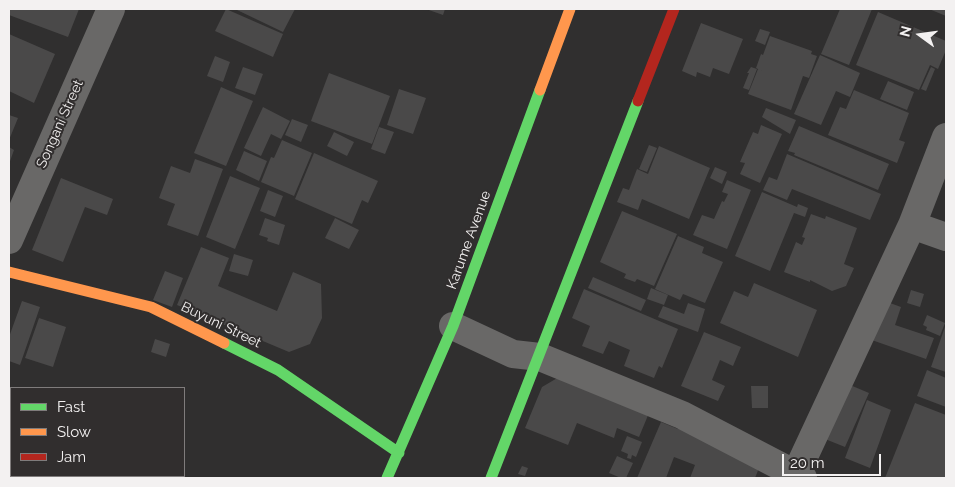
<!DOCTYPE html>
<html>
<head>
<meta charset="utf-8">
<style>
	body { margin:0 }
	#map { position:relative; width:955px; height:487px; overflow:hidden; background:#302f2f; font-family:Raleway,sans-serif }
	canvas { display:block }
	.frame { position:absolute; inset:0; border:10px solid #f3f1f1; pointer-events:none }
	.legend { position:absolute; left:10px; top:387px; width:175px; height:90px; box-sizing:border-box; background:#312e2e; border:1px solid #7f7c7c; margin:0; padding:6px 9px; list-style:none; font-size:15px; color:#f3f1f1 }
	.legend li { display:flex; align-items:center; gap:10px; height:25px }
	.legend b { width:25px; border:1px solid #7f7c7c }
	.north { position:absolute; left:895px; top:10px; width:50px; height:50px; -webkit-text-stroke:4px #312e2e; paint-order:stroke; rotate:284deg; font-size:14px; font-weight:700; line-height:20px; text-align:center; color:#f3f1f1 }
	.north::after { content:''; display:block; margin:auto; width:18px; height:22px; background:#f3f1f1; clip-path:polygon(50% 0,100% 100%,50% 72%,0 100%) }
	.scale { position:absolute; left:782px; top:454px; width:99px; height:22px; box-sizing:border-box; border:2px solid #f3f1f1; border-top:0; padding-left:6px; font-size:15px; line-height:18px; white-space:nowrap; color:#f3f1f1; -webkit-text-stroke:4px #312e2e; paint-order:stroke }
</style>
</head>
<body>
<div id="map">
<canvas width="955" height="487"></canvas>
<div class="frame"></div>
<ul class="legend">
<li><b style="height:6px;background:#63d668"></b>Fast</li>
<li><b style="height:6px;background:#ff974d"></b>Slow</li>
<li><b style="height:6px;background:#b3261e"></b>Jam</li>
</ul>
<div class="north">N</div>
<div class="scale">20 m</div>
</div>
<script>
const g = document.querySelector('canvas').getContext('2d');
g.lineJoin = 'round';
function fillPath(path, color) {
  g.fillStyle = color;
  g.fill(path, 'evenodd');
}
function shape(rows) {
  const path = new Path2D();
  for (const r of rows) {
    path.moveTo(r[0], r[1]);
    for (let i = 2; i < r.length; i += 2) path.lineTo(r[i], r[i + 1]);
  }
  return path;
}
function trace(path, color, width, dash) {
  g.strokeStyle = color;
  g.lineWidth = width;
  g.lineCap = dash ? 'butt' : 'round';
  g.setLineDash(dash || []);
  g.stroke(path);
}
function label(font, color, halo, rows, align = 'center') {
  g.font = font + ' Raleway,sans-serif';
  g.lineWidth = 4;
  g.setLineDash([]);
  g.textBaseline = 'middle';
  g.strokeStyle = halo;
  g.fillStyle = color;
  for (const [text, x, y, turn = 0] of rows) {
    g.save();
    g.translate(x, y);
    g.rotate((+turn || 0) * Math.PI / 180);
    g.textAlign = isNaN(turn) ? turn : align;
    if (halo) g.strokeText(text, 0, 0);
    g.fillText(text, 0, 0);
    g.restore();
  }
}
fillPath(shape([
	[9,9,79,9,68,37,9,15],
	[226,9,283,34,273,57,215,31],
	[235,9,295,9,283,32],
	[426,9,445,9,443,15],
	[840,9,872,9,849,65,821,54],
	[929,9,946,9,946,16],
	[878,12,946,41,946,50,938,69,930,65,919,90,856,65],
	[701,23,743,39,729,74,713,68,710,77,697,72,696,77,682,71],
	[760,29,770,32,765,45,755,41],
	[9,34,55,54,34,103,9,91],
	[770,36,812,51,811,54,817,56,809,78,803,76,791,110,748,94,758,69,762,71,756,68,761,54,763,55],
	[820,55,860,73,850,97,836,91,821,125,794,114],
	[215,56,230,62,223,82,207,76],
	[243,67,263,74,255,95,235,88],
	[751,67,757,69,749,90,743,88,749,73,747,73],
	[931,67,935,69,926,91,921,89],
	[329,73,390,96,372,144,311,121],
	[888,81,914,92,907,110,880,99],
	[221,87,253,101,226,166,194,153],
	[399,89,426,98,413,134,387,125],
	[854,90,909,113,899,140,905,142,897,163,828,135,840,107,846,109],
	[263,107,290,121,281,139,271,134,261,156,244,148],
	[766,108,796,120,790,134,762,117],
	[9,115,18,118,9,140],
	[292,119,308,125,301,142,285,135],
	[761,125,782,134,760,183,740,174,745,163,740,162,753,132,758,134],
	[799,126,889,164,878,190,794,155,795,153,788,151],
	[379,127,394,132,385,154,371,149],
	[334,132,354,142,347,156,327,146],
	[282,140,312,153,294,196,261,182,271,157,274,158],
	[649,145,657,148,647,172,639,169],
	[659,146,710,168,689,219,642,199,638,210,617,202,623,188,629,190,637,169,648,174],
	[9,147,14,150,9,164],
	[244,151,267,161,259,181,236,170],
	[314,153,378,181,368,203,362,200,352,224,295,199],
	[787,154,881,194,870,220,792,189,787,200,763,190,769,177,777,180],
	[195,159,223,169,198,236,167,225,175,204,159,198,171,166,190,173],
	[715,167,727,172,722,184,710,178],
	[230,176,260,188,235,249,206,237],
	[61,178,113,199,107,215,85,207,63,262,32,250],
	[727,180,751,190,727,249,693,235,702,215,714,219,722,201,724,202,728,194,722,192],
	[268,190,283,196,275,217,260,211],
	[762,192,797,207,798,204,808,208,805,217,794,213,770,271,735,256],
	[622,211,677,234,654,286,637,279,635,282,624,278,626,274,600,262],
	[811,214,825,219,826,216,857,228,844,264,854,268,846,286,832,291,810,280,810,282,784,272,796,242,802,245,805,238,802,237],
	[265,218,285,225,279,245,267,241,268,238,259,235],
	[335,218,359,230,349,249,325,238],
	[678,236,704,247,702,253,723,262,705,303,683,294,680,300,655,289],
	[201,247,229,258,218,286,277,311,293,272,321,284,322,318,310,344,289,352,177,305],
	[234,254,253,260,248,276,229,271],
	[165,271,183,278,172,307,153,300],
	[593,277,646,300,641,311,588,288],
	[754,283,817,310,798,357,720,323,734,291,748,297],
	[651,288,668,295,664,305,647,299],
	[584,289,678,329,662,368,659,366,654,378,624,366,630,350,609,341,603,354,582,346,590,326,572,318],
	[911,290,924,294,920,307,907,303],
	[879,299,901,307,895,325,934,338,926,359,866,338],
	[22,301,40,307,20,365,9,361,9,337],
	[688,303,705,309,698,332,658,317,663,306,684,314],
	[927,315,945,323,940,336,926,330,927,327,923,325],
	[39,318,66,327,53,367,25,358],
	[946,324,946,372,931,367],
	[704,332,741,347,733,366,720,360,712,380,725,386,718,401,681,386],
	[155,339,170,344,166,357,151,352],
	[927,370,946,378,946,407,917,396],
	[559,377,649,413,639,437,617,428,614,438,577,423,568,445,525,428,542,387],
	[843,382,869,393,845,447,820,437],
	[751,386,768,386,768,408,752,408],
	[9,396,11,397,11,443,9,442],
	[867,400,891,410,870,468,845,458],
	[915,403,946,415,946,478,885,478],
	[661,422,678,429,679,425,759,468,755,478,690,478,695,465,674,457,666,478,637,478],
	[627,436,642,442,636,457,632,455,631,459,627,458,628,454,621,451],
	[9,454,11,455,11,468,9,474],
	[617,456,633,463,626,478,621,478,609,473],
	[522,466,528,468,525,476,518,474],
	[24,476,59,476,65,478,23,478]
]), '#4a4949');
trace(shape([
	[912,225,946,237],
	[9,240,111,9],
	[453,326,513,354,540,357,682,415,803,478],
	[794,478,912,225,946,137]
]), '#696867', 28);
trace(shape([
	[224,343,278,370,399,453],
	[387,478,453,326,540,90],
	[491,478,638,101]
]), '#63d668', 11);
trace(shape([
	[540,90,570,9],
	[9,272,151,307,224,343]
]), '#ff974d', 11);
trace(shape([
	[638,101,674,9]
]), '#b3261e', 11);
label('14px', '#f3f1f1', '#312e2e', [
	["Songani Street",60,124,-66],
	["Karume Avenue",469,240,-70],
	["Buyuni Street",221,325,26]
]);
</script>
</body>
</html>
